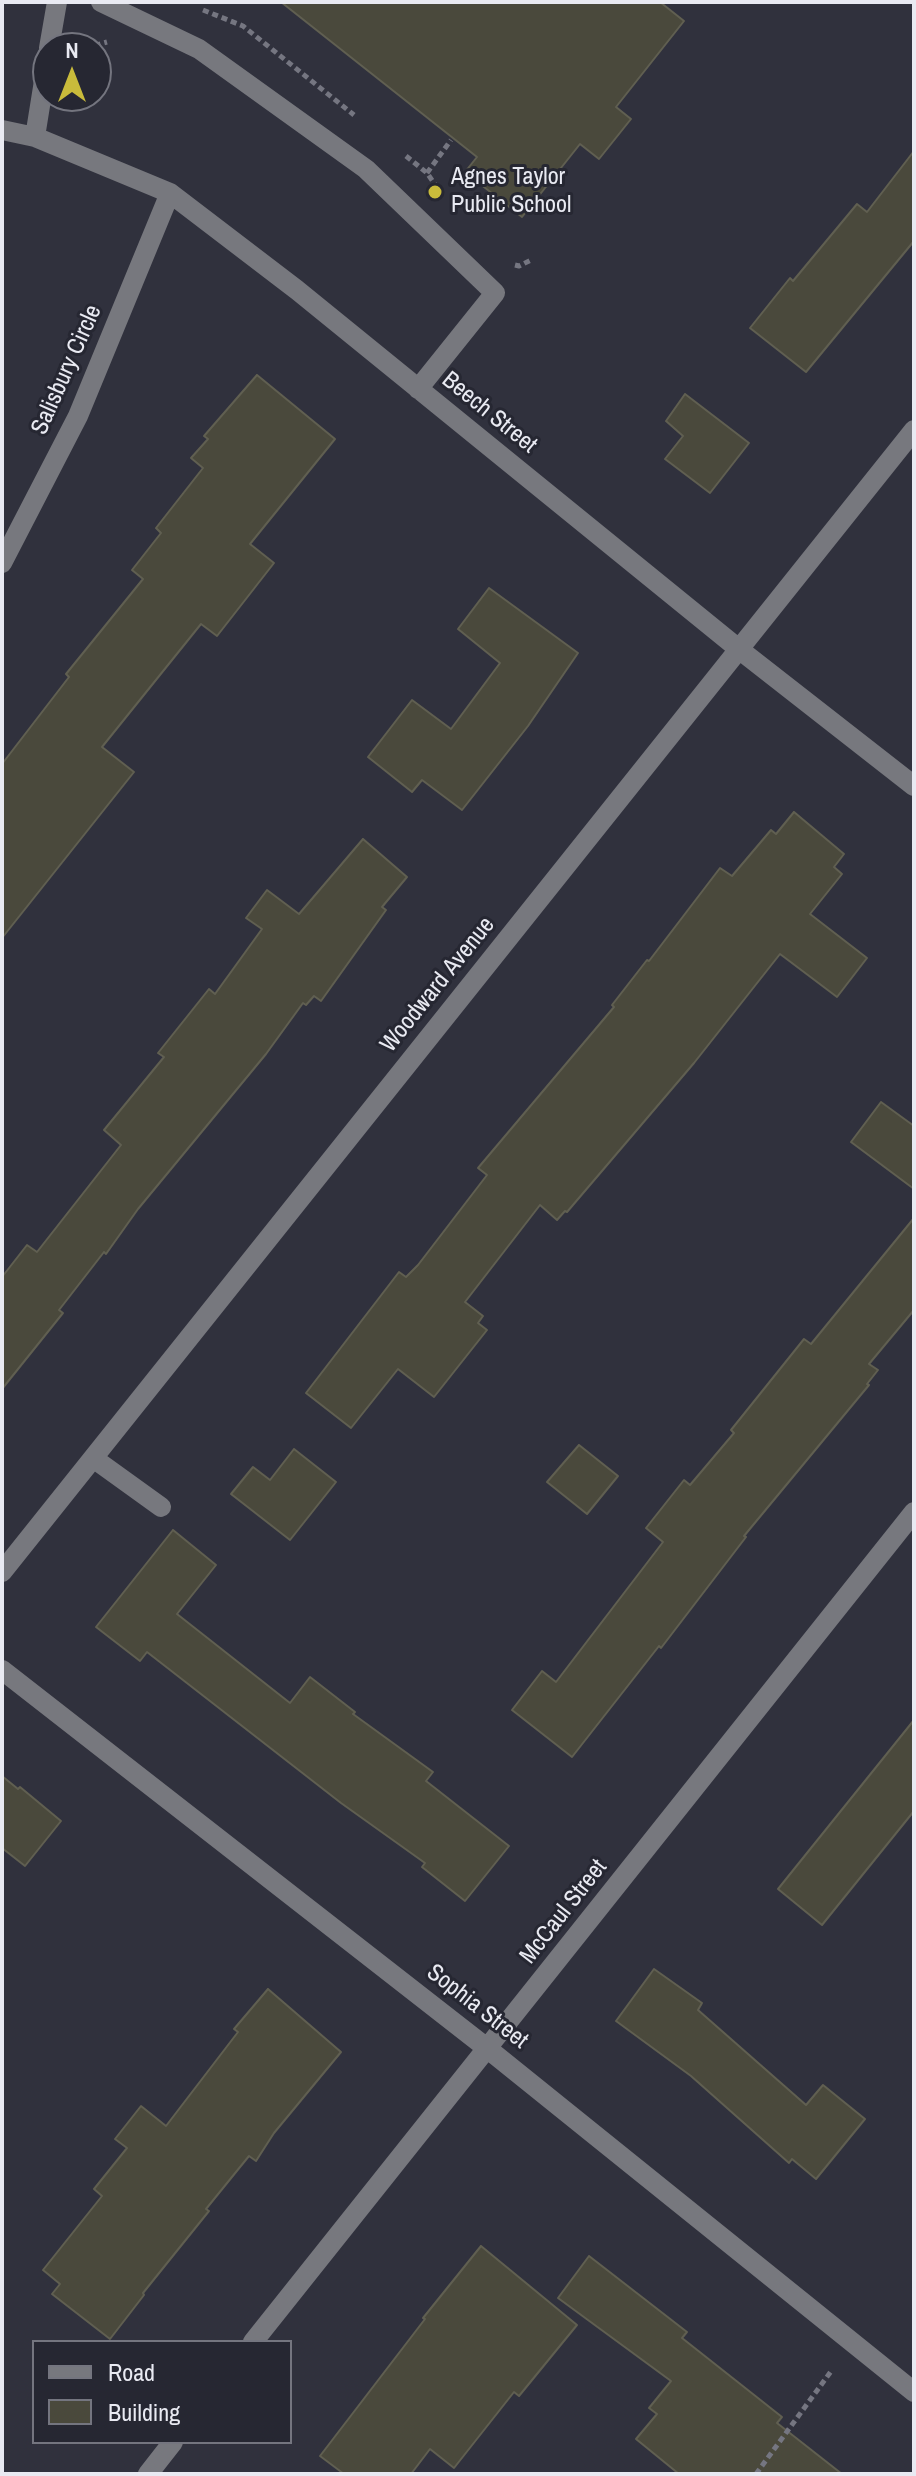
<!DOCTYPE html>
<html>
<head>
<meta charset="utf-8">
<style>
	body { margin:0 }
	#map { position:relative; width:916px; height:2476px; overflow:hidden; background:#30313d; font-family:"Archivo Narrow",sans-serif }
	canvas { display:block }
	.frame { position:absolute; inset:0; border:4px solid #e9eaf2; pointer-events:none }
	.legend { position:absolute; left:32px; top:2340px; width:260px; height:104px; box-sizing:border-box; background:#262732; border:2px solid #74757f; margin:0; padding:10px 14px; list-style:none; font-size:24px; color:#e9eaf2 }
	.legend li { display:flex; align-items:center; gap:16px; height:40px }
	.legend b { width:40px; border:2px solid #74757f }
	.north { position:absolute; left:32px; top:32px; width:80px; height:80px; box-sizing:border-box; background:#262732; border:2px solid #74757f; border-radius:50%; rotate:0deg; font-size:22px; font-weight:700; line-height:32px; text-align:center; color:#e9eaf2 }
	.north::after { content:''; display:block; margin:auto; width:28px; height:36px; background:#c9bb3b; clip-path:polygon(50% 0,100% 100%,50% 72%,0 100%) }
</style>
</head>
<body>
<div id="map">
<canvas width="916" height="2476"></canvas>
<div class="frame"></div>
<ul class="legend">
<li><b style="height:10px;background:#77787e"></b>Road</li>
<li><b style="height:22px;background:#4a493c"></b>Building</li>
</ul>
<div class="north">N</div>
</div>
<script>
const g = document.querySelector('canvas').getContext('2d');
g.lineJoin = 'round';
function fillPath(path, color) {
  g.fillStyle = color;
  g.fill(path, 'evenodd');
}
function shape(rows) {
  const path = new Path2D();
  for (const r of rows) {
    path.moveTo(r[0], r[1]);
    for (let i = 2; i < r.length; i += 2) path.lineTo(r[i], r[i + 1]);
  }
  return path;
}
function trace(path, color, width, dash) {
  g.strokeStyle = color;
  g.lineWidth = width;
  g.lineCap = dash ? 'butt' : 'round';
  g.setLineDash(dash || []);
  g.stroke(path);
}
function label(font, color, halo, rows, align = 'center') {
  g.font = font + ' "Archivo Narrow",sans-serif';
  g.lineWidth = 6;
  g.setLineDash([]);
  g.textBaseline = 'middle';
  g.strokeStyle = halo;
  g.fillStyle = color;
  for (const [text, x, y, turn = 0] of rows) {
    g.save();
    g.translate(x, y);
    g.rotate((+turn || 0) * Math.PI / 180);
    g.textAlign = isNaN(turn) ? turn : align;
    if (halo) g.strokeText(text, 0, 0);
    g.fillText(text, 0, 0);
    g.restore();
  }
}
const building = shape([
	[281,2,660,2,684,21,616,107,631,119,599,159,580,144,522,217,465,172,477,157,281,2],
	[914,151,914,241,806,372,750,328,790,278,793,281,857,204,867,212,914,151],
	[257,375,335,439,250,544,274,563,217,636,201,624,102,747,134,772,2,938,2,764,69,677,66,674,143,579,132,570,161,533,156,528,203,468,191,458,208,439,204,436,257,375],
	[685,394,749,443,710,493,665,459,683,436,666,421,685,394],
	[489,588,578,653,528,726,462,810,422,780,412,792,368,757,412,700,451,729,500,663,458,629,489,588],
	[794,812,844,854,834,867,842,874,810,914,867,958,837,997,780,954,694,1063,567,1212,565,1211,557,1220,540,1205,465,1302,483,1316,478,1323,487,1330,434,1397,398,1369,351,1428,306,1393,399,1272,406,1277,418,1265,487,1175,478,1168,614,1007,612,1005,647,960,649,961,720,868,732,876,771,830,776,834,794,812],
	[363,839,407,877,382,907,386,910,321,1001,314,996,306,1005,303,1003,266,1054,138,1209,106,1254,104,1252,59,1310,63,1313,2,1389,2,1277,27,1245,37,1252,121,1145,104,1130,164,1057,158,1053,209,989,215,994,262,929,246,918,267,890,299,914,363,839],
	[881,1102,914,1126,914,1189,851,1142,881,1102],
	[914,1218,914,1310,869,1364,878,1370,867,1384,869,1385,744,1536,746,1537,661,1648,659,1646,572,1757,512,1710,542,1671,556,1682,663,1542,646,1528,684,1480,690,1485,734,1433,731,1430,804,1339,811,1344,914,1218],
	[579,1445,618,1476,587,1514,547,1482,579,1445],
	[294,1449,336,1482,290,1540,231,1494,253,1467,270,1480,294,1449],
	[173,1530,216,1565,177,1614,290,1703,310,1677,355,1712,353,1714,433,1772,426,1781,509,1846,465,1901,422,1867,425,1863,341,1803,147,1652,140,1661,96,1627,173,1530],
	[914,1720,914,1811,822,1925,778,1889,914,1720],
	[2,1776,18,1789,20,1787,61,1821,25,1866,2,1848,2,1776],
	[654,1969,702,2003,698,2010,806,2105,823,2085,865,2119,816,2179,792,2159,789,2163,691,2076,616,2021,654,1969],
	[268,1989,341,2052,274,2133,256,2161,249,2156,206,2209,209,2211,143,2293,144,2295,110,2339,52,2294,60,2284,43,2270,102,2196,94,2189,127,2148,115,2139,141,2106,166,2126,238,2032,234,2029,268,1989],
	[481,2246,577,2325,519,2396,514,2392,454,2468,430,2449,411,2474,344,2474,320,2456,425,2319,423,2318,481,2246],
	[589,2256,687,2332,682,2338,782,2417,777,2423,842,2474,679,2474,636,2439,657,2414,649,2408,671,2381,558,2298,589,2256]
]);
fillPath(building, '#4a493c');
trace(building, '#605f51', 2);
trace(shape([
	[203,10,243,26,354,115],
	[85,48,107,42],
	[406,156,427,173,436,186],
	[427,173,451,140],
	[515,265,519,266,533,259],
	[756,2474,832,2370]
]), '#757681', 5, [6, 4]);
trace(shape([
	[101,2,199,49,366,169,495,293,418,389],
	[49,48,57,2],
	[2,130,35,137,170,193,297,290,740,650,914,786],
	[35,137,48,56],
	[2,563,78,416,170,193],
	[93,1458,161,1507],
	[2,1572,914,430],
	[2,1670,488,2049,914,2392],
	[253,2342,914,1512],
	[148,2474,173,2442]
]), '#77787e', 20);
for (const [x, y, r, color] of [
	[435,192,8,"#c9bb3b"]
]) {
  const dot = new Path2D();
  dot.arc(x, y, r, 0, 2 * Math.PI);
  g.fillStyle = color;
  g.fill(dot);
  trace(dot, '#262732', 3);
}
label('24px', '#e9eaf2', '#262732', [
	["Agnes Taylor",451,178],
	["Public School",451,206]
], 'left');
label('24px', '#e9eaf2', '#262732', [
	["Salisbury Circle",67,370,-66],
	["Beech Street",489,413,39],
	["Woodward Avenue",438,985,-51],
	["McCaul Street",564,1912,-52],
	["Sophia Street",477,2007,38]
]);
</script>
</body>
</html>
